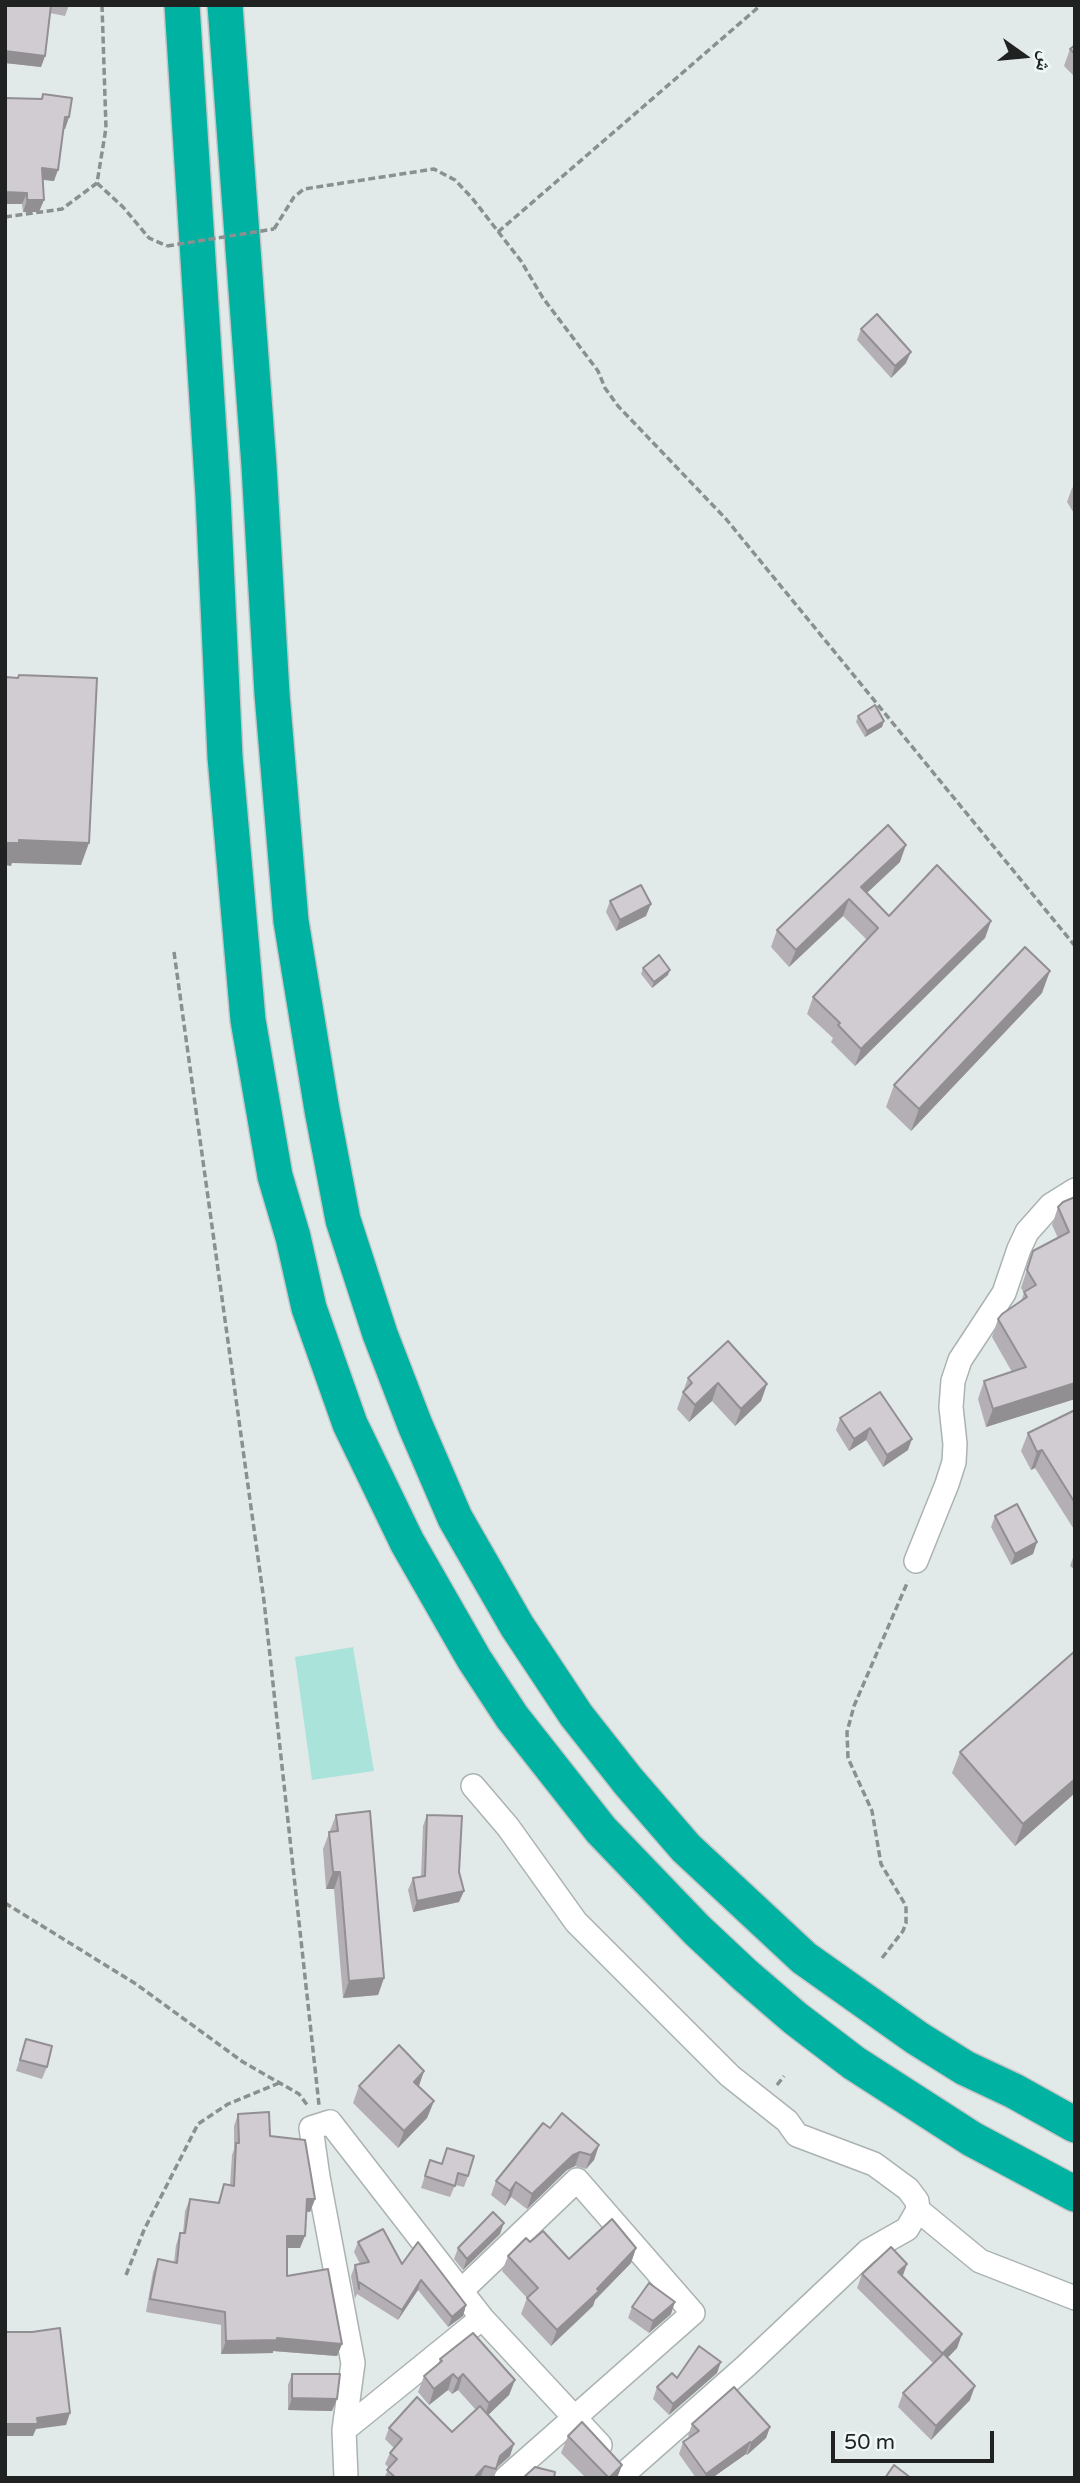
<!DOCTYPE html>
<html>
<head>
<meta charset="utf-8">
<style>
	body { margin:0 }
	#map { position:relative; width:1080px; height:2483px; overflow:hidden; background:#e2eae9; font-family:"Varela Round","Noto Naskh Arabic",sans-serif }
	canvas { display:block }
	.frame { position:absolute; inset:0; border:7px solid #1f2221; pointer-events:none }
	.north { position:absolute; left:989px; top:21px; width:70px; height:70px; -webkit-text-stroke:5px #eff8f6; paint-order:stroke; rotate:105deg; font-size:19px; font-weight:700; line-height:28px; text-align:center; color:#1f2221 }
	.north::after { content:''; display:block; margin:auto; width:24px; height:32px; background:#1f2221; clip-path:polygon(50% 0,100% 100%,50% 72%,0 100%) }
	.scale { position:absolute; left:831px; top:2431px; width:163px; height:32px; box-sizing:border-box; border:4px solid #1f2221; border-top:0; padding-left:9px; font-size:21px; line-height:24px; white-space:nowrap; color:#1f2221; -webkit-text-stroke:5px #eff8f6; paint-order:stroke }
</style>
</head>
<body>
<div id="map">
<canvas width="1080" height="2483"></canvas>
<div class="frame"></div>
<div class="north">ش</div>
<div class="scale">50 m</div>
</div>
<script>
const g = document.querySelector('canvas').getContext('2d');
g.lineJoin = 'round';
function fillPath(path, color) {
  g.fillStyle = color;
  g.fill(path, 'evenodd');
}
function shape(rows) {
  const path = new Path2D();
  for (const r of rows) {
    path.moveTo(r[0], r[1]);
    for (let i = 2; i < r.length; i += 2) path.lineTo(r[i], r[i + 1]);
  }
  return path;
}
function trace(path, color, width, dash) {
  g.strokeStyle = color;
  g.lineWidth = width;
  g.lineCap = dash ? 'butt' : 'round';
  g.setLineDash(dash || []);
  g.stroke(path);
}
fillPath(shape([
	[353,1647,374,1771,312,1780,295,1657]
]), '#aae3d9');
const minor = shape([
	[916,1561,947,1484,954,1462,955,1444,951,1407,953,1381,960,1360,1004,1293,1019,1249,1027,1232,1051,1205,1075,1190],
	[473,1786,508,1827,576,1922,730,2076,787,2121,797,2135,874,2164,908,2189,917,2201,918,2210,907,2229,868,2251,746,2366,626,2472],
	[918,2210,980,2261,1075,2298],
	[461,2291,577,2180,693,2313,506,2478],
	[344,2430,482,2318],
	[346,2478,344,2430,353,2363,318,2177,311,2128,330,2122,482,2318,600,2445]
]);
const highway = shape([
	[182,5,213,496,225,757,248,1020,275,1176,293,1237,309,1308,350,1424,407,1542,474,1659,512,1717,601,1830,697,1930,745,1975,795,2018,854,2063,972,2139,1075,2194],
	[225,5,259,466,272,694,291,921,322,1110,343,1220,380,1334,415,1425,455,1518,517,1626,576,1715,628,1781,686,1848,804,1958,917,2038,965,2068,1014,2091,1075,2125]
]);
trace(minor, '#abb3b2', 26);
trace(highway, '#c5c6c5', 38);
trace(shape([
	[97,183,123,207,149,238,167,246],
	[5,217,62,209,97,183,106,128,102,5],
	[274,229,294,197,304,189,434,169,455,180,472,198,521,261,543,298,598,371,605,388,618,406,726,519,1075,946],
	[498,232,761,5],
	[174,952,264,1601,319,2105],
	[5,1903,136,1984,243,2062,299,2094,308,2106],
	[882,1958,903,1931,906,1923,906,1906,881,1864,872,1811,848,1758,847,1732,854,1706,908,1581],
	[777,2085,784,2076],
	[126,2275,144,2230,198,2124,228,2104,279,2083]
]), '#8a908f', 3.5, [7, 3.5]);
trace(minor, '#fff', 23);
trace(highway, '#00b2a2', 35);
trace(shape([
	[167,246,274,229]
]), '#8a908f', 3.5, [7, 3.5]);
fillPath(shape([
	[5,5,69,5,65,16,50,13,45,56,41,67,5,63],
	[1075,45,1075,77,1064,66,1070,49],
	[43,94,69,117,65,129,64,129,54,181,43,180,39,212,23,212,22,204,5,204,5,98,41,99],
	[861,329,906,363,891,378,857,340],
	[1075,486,1075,515,1067,502,1072,488],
	[858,716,884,721,882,727,865,737,856,722],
	[900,862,867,893,889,916,991,921,985,938,855,1066,831,1042,833,1038,807,1014,813,997,867,940,843,916,789,967,771,947,777,930],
	[610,901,646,916,616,931,606,912],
	[643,968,668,975,652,988,641,974],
	[1042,993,911,1131,886,1107,894,1085],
	[1075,1197,1075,1399,986,1427,978,1399,984,1381,1012,1372,992,1337,998,1319,1021,1301,1024,1293,1021,1288,1033,1251,1058,1238,1052,1225,1058,1207],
	[688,1378,767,1384,761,1401,735,1426,712,1401,689,1422,677,1409],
	[880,1392,908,1450,883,1467,866,1440,849,1451,836,1430,840,1418],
	[1075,1410,1075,1531,1035,1468,1031,1470,1021,1451,1028,1433],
	[995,1516,1037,1542,1033,1554,1011,1565,991,1527],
	[1075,1552,1075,1570,1070,1566],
	[1075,1651,1075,1793,1015,1846,952,1773,960,1752],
	[336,1815,384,1978,378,1995,343,1998,334,1889,326,1889,323,1849],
	[427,1815,459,1872,464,1891,459,1902,413,1912,408,1890,413,1878,421,1877,423,1826],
	[26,2039,47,2067,42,2079,16,2071],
	[424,2071,419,2086,434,2101,427,2118,398,2148,353,2103,359,2086],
	[238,2114,270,2136,315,2199,310,2212,306,2211,300,2248,287,2248,287,2276,342,2344,337,2356,273,2351,273,2353,221,2354,221,2325,146,2312,153,2272,158,2259,174,2262,176,2245,180,2233,183,2233,185,2211,190,2199,218,2202,224,2184,230,2185,232,2155,234,2149,234,2126],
	[550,2128,599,2145,594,2160,586,2169,575,2166,567,2170,527,2209,511,2197,505,2206,491,2195,496,2181],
	[447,2148,468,2176,464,2187,455,2185,450,2197,421,2188,430,2160,441,2164],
	[500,2234,463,2270,454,2259,458,2248],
	[358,2242,402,2264,466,2305,463,2316,448,2327,418,2290,398,2320,357,2294,355,2299,351,2276,355,2265,360,2264,354,2252],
	[636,2248,631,2263,595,2300,593,2306,551,2346,521,2314,527,2298,502,2271,508,2256,569,2259],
	[907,2264,902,2276,962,2334,957,2348,947,2358,970,2400,931,2440,898,2407,903,2393,933,2363,857,2288,862,2274],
	[632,2307,671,2314,649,2333,628,2318],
	[440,2359,515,2380,509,2395,488,2415,510,2456,497,2468,493,2478,384,2478,389,2468,385,2464,390,2453,394,2448,385,2439,389,2428,452,2432,476,2410,458,2390,452,2394,448,2390,429,2405,418,2392,424,2376,438,2365],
	[717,2373,669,2415,653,2399,657,2387,677,2378],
	[292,2374,332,2411,288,2410,288,2385],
	[692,2424,770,2427,766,2438,747,2455,746,2454,712,2478,696,2478,679,2454,683,2442,690,2437,688,2436],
	[568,2436,622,2465,617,2478,586,2478,561,2453]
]), '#b4afb5');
fillPath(shape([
	[5,51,45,56,41,67,5,63],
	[65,117,69,117,65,129,61,128],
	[42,168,58,170,54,181,38,179],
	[5,192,27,193,22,204,5,204],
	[27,200,44,200,39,212,23,212],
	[911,352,906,363,891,378,895,366],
	[884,721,882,727,865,737,867,731],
	[19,840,89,843,81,865,12,863,11,866,5,865,5,843],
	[906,845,900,862,855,904,861,887],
	[849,899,843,916,789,967,796,950],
	[651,904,646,916,616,931,620,920],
	[991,921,985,938,855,1066,861,1049],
	[670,970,668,975,652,988,654,982],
	[1050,971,1042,993,911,1131,919,1109],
	[718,1383,712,1401,689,1422,695,1405],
	[1075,1383,1075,1399,986,1427,993,1409],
	[767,1384,761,1401,735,1426,741,1409],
	[870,1428,866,1440,849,1451,854,1439],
	[912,1439,908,1450,883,1467,887,1455],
	[1042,1450,1035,1468,1031,1470,1037,1452],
	[1037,1542,1033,1554,1011,1565,1015,1554],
	[1075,1779,1075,1793,1015,1846,1023,1824],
	[333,1872,340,1872,334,1889,326,1889],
	[464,1891,459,1902,413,1912,417,1901],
	[384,1978,378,1995,343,1998,349,1981],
	[424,2071,418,2088,414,2082],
	[434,2101,427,2118,398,2148,404,2131],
	[599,2145,594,2160,586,2169,591,2155],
	[580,2152,575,2166,567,2170,527,2209,532,2194,573,2155],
	[516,2182,511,2197,505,2206,510,2191],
	[307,2199,315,2199,310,2212,302,2211],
	[504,2223,500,2234,463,2270,467,2259],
	[287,2236,305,2236,300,2248,282,2248],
	[636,2248,631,2263,595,2300,593,2306,551,2346,557,2330],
	[907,2264,902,2278,898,2272],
	[421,2280,418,2290,398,2320,402,2310],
	[675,2302,671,2314,649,2333,653,2321],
	[466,2305,463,2316,448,2327,452,2317],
	[962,2334,957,2348,938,2368,943,2353],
	[277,2338,342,2344,337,2356,273,2351,273,2353,221,2354,226,2341],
	[721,2362,717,2373,669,2415,673,2404],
	[453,2374,448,2390,429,2405,434,2389],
	[463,2374,458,2390,452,2394,458,2379],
	[515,2380,509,2395,484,2419,489,2403],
	[975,2386,970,2400,931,2440,936,2426],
	[292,2398,337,2399,332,2411,288,2410],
	[70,2413,66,2425,36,2429,33,2436,5,2436,5,2424,37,2418],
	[770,2427,766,2438,747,2455,751,2443],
	[750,2442,746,2454,712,2478,704,2478,706,2474],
	[514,2444,510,2456,496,2468,500,2456],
	[622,2465,617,2478,609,2478],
	[485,2466,480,2478,474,2478]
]), '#928f93');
const building = shape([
	[5,5,51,5,45,56,5,51,5,5],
	[1075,45,1075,54,1070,49,1075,45],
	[43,94,72,98,69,117,65,117,58,170,42,168,44,200,27,200,27,193,5,192,5,98,42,99,43,94],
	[877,314,911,352,895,366,861,329,877,314],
	[19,675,97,678,89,843,19,840,19,843,5,843,5,677,18,678,19,675],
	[875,705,884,721,867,731,858,716,875,705],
	[888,825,906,845,861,887,889,916,937,865,991,921,861,1049,838,1025,840,1023,813,997,878,928,849,899,796,950,777,930,888,825],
	[641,885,651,904,620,920,610,901,641,885],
	[1025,947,1050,971,919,1109,894,1085,1025,947],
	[659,955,670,970,654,982,643,968,659,955],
	[1075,1197,1075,1383,993,1409,984,1381,1026,1367,998,1319,1002,1314,1027,1297,1024,1292,1036,1285,1027,1270,1033,1251,1069,1232,1058,1207,1063,1202,1075,1197],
	[728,1341,767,1384,741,1409,718,1383,695,1405,683,1392,692,1383,688,1378,728,1341],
	[880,1392,912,1439,887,1455,870,1428,854,1439,840,1418,880,1392],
	[1075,1410,1075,1503,1042,1450,1037,1452,1028,1433,1075,1410],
	[1017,1504,1037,1542,1015,1554,995,1516,1017,1504],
	[1075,1651,1075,1779,1023,1824,960,1752,1075,1651],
	[370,1811,384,1978,349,1981,340,1872,333,1872,329,1832,338,1831,336,1815,370,1811],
	[427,1815,462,1816,459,1872,464,1891,417,1901,413,1878,425,1876,427,1815],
	[26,2039,52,2046,47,2067,20,2060,26,2039],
	[399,2045,424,2071,414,2082,434,2101,404,2131,359,2086,399,2045],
	[269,2112,270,2136,305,2140,315,2199,307,2199,305,2236,287,2236,287,2276,328,2269,342,2344,277,2338,277,2340,226,2341,225,2312,150,2299,158,2259,177,2263,180,2233,185,2233,190,2199,219,2203,224,2184,234,2186,236,2143,239,2143,238,2114,269,2112],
	[562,2113,599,2145,591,2155,580,2152,573,2155,532,2194,516,2182,510,2191,496,2181,543,2123,550,2128,562,2113],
	[447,2148,474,2156,468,2176,458,2173,455,2186,425,2176,430,2160,442,2164,447,2148],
	[493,2212,504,2223,467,2259,458,2248,493,2212],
	[612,2219,636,2248,597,2289,599,2291,557,2330,527,2298,538,2288,508,2256,526,2238,530,2242,543,2231,569,2259,612,2219],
	[383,2229,402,2264,418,2242,466,2305,452,2317,421,2280,402,2310,359,2282,359,2289,355,2265,369,2262,358,2242,383,2229],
	[891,2247,907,2264,898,2272,962,2334,943,2353,975,2386,936,2426,903,2393,943,2354,862,2274,891,2247],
	[649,2283,675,2302,653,2321,632,2307,649,2283],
	[60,2328,70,2413,37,2418,38,2424,5,2424,5,2332,32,2332,60,2328],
	[473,2333,515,2380,489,2403,463,2374,458,2379,453,2374,434,2389,424,2376,442,2361,440,2359,473,2333],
	[699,2346,721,2362,673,2404,657,2387,672,2373,677,2378,699,2346],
	[292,2374,340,2374,337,2399,292,2398,292,2374],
	[734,2387,770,2427,751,2443,750,2442,706,2474,683,2442,699,2431,692,2424,734,2387],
	[417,2397,452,2432,480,2406,514,2444,500,2456,496,2469,485,2466,474,2478,396,2478,387,2470,397,2459,390,2453,402,2439,389,2428,417,2397],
	[582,2422,622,2465,609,2478,568,2436,582,2422],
	[894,2465,911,2478,885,2478,894,2465],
	[535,2467,555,2472,554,2478,523,2478,535,2467]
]);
fillPath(building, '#d1ccd2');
trace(building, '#928f93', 2);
</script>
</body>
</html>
